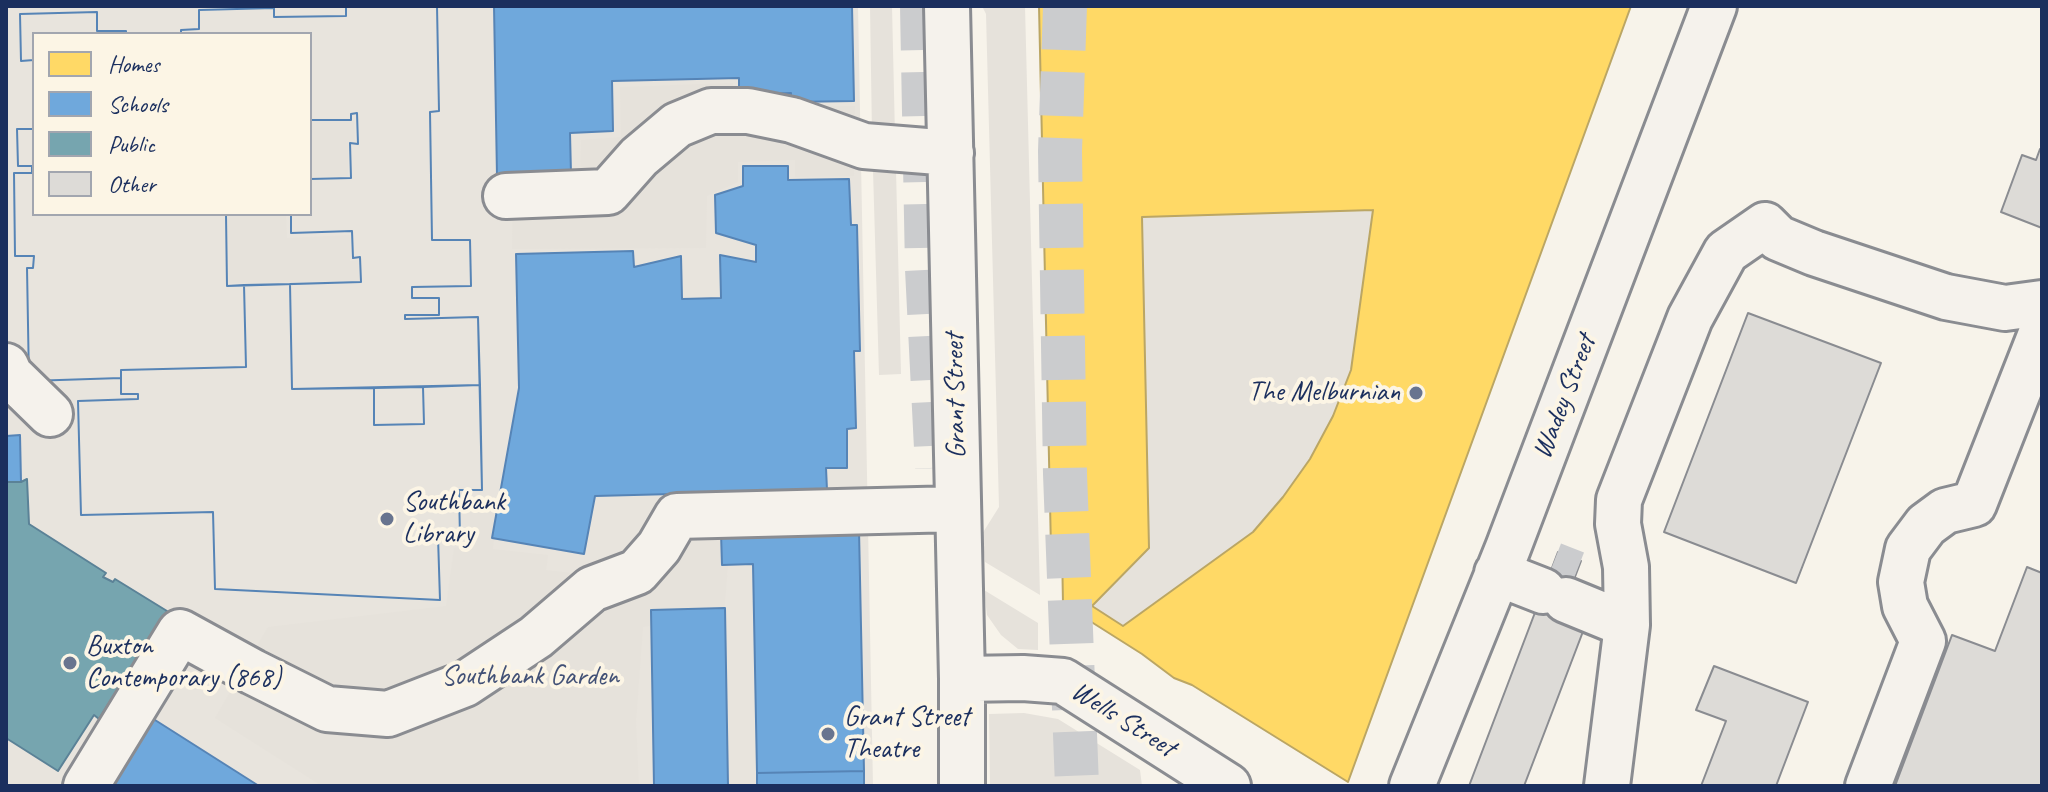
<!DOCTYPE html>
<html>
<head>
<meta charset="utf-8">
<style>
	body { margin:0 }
	#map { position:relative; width:2048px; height:792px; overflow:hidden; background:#f7f3ea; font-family:Caveat,sans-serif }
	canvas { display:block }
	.frame { position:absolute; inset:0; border:8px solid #1b2f5e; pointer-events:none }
	.legend { position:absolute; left:32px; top:32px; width:280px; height:184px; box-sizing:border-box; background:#fcf5e5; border:2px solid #a2a6af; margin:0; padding:10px 14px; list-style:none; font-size:24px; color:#1b2f5e }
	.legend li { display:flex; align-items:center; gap:16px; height:40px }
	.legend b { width:40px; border:2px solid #a2a6af }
</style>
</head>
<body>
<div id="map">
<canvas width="2048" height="792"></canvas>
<div class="frame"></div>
<ul class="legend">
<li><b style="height:22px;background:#ffd966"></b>Homes</li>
<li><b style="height:22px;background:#6fa8dc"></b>Schools</li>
<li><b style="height:22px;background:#76a5af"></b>Public</li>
<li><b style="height:22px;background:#dddbd7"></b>Other</li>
</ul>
</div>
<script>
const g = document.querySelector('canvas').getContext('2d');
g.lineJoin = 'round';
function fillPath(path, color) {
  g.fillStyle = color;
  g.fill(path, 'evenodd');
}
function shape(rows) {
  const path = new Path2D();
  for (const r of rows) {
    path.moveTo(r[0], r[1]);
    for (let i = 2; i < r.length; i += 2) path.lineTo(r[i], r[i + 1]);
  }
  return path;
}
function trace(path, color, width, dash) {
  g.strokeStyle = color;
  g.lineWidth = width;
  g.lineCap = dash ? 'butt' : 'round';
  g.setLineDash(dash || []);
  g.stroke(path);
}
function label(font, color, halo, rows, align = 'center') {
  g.font = font + ' Caveat,sans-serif';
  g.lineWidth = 8;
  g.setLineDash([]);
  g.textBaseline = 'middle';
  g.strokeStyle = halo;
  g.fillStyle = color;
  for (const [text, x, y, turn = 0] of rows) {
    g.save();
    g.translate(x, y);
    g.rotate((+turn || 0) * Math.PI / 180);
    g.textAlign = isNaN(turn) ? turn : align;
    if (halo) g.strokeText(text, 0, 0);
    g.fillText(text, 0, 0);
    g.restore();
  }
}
fillPath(shape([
	[6,6,858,6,873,786,6,786],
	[34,34,310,34,310,214,34,214]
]), '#e8e4dd');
fillPath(shape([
	[870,6,892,6,895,136,872,135],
	[982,6,1025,6,1040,595,985,562,982,534,999,507,986,14],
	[733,83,732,102,785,106,855,106,854,176,795,177,795,160,738,162,738,182,707,196,706,248,512,249,513,181,580,180,581,140,621,137,620,87],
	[354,120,355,141,348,142,348,176,310,177,310,121],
	[873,170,896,170,901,374,879,375],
	[1373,210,1351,370,1333,416,1310,459,1283,497,1253,532,1123,626,1092,606,1149,548,1142,217],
	[228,214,286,214,287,238,350,235,350,261,358,260,359,281,229,283],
	[470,498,499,498,493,549,548,555,546,570,599,576,649,544,731,526,724,615,643,627,636,722,639,786,322,786,215,718,268,627,446,606,454,548,470,545],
	[984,590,1038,623,1038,650,1018,649,1001,635,987,615],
	[1024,713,1058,719,1140,770,1142,786,990,786,989,714]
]), '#e6e2db');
const homes = shape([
	[1039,6,1631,6,1348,782,1192,685,1174,678,1142,654,1063,604,1062,549,1051,549,1039,6],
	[1373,210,1351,370,1333,416,1310,459,1283,497,1253,532,1123,626,1092,606,1149,548,1142,217,1373,210]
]);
fillPath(homes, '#ffd966');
trace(homes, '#bba664', 2);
const schools = shape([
	[346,6,437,6,439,111,430,112,432,240,470,240,471,286,412,287,412,298,439,298,439,315,405,315,405,319,478,317,482,490,459,490,460,537,438,537,440,600,215,589,213,512,81,515,78,401,138,399,138,394,121,394,121,378,29,381,27,268,33,268,34,256,15,256,14,173,32,173,32,166,18,166,17,129,34,129,34,214,226,214,227,286,361,282,360,257,353,258,352,231,291,233,291,214,310,214,310,179,351,178,350,143,358,144,357,113,351,114,351,120,310,120,310,34,181,34,181,30,199,29,199,10,274,8,274,17,346,16,346,6],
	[423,387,424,424,374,425,374,388,423,387],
	[346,6,437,6,439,111,430,112,432,240,470,240,471,286,412,287,412,298,439,298,439,315,405,315,405,319,478,317,480,385,292,389,290,284,361,282,360,257,353,258,352,231,291,233,291,214,310,214,310,179,351,178,350,143,358,144,357,113,351,114,351,120,310,120,310,34,181,34,181,30,199,29,199,10,274,8,274,17,346,16,346,6],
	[494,6,852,6,854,101,791,102,791,93,739,95,739,78,612,81,613,131,570,133,571,174,497,176,494,6],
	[97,12,97,31,126,31,126,34,34,34,34,60,21,61,20,14,97,12],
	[97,12,97,31,126,31,126,34,34,34,34,60,21,61,20,14,97,12],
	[17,129,34,129,34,214,226,214,227,286,244,285,246,367,121,370,121,378,29,381,27,268,33,268,34,256,15,256,14,173,32,173,32,166,18,166,17,129],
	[743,166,788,166,788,180,849,179,851,225,857,225,860,351,854,351,856,428,847,429,847,468,826,468,827,490,595,496,584,554,492,538,519,388,516,254,633,251,634,267,681,256,682,299,721,298,720,255,756,262,756,245,716,233,715,195,743,186,743,166],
	[290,284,292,389,374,388,374,425,424,424,423,387,480,385,482,490,459,490,460,537,438,537,440,600,215,589,213,512,81,515,78,401,138,399,138,394,121,394,121,370,246,367,244,285,290,284],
	[20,435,21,482,6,482,6,436,20,435],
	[859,530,864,771,757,773,753,564,722,565,721,533,859,530],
	[725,608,728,786,654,786,651,610,725,608],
	[144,713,259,786,98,786,144,713],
	[864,771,864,786,757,786,757,773,864,771]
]);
fillPath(schools, '#6fa8dc');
trace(schools, '#5684b6', 2);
const public = shape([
	[27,479,29,524,106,573,103,577,113,582,115,579,167,611,99,719,94,715,58,771,6,738,6,482,21,482,27,479]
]);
fillPath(public, '#76a5af');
trace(public, '#5b8297', 2);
const building = shape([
	[2040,149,2042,150,2042,228,2001,212,2022,155,2036,160,2040,149],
	[1748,313,1881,363,1796,583,1664,532,1748,313],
	[1558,552,1581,561,1562,611,1587,621,1524,786,1469,786,1558,552],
	[2027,567,2042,573,2042,786,1895,786,1952,635,1995,651,2027,567],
	[1714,666,1808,702,1776,786,1701,786,1726,721,1696,710,1714,666]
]);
fillPath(building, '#dddbd7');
trace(building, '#8a8c91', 2);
trace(shape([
	[1553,564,1576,573]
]), '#cbccce', 44, [44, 22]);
trace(shape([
	[922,6,927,269,937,468],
	[1065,6,1060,151,1065,474,1077,786]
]), '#cbccce', 44, [44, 22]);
const minor = shape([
	[947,6,962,679,962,786],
	[506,196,608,192,639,157,677,125,711,111,748,111,792,120,864,146,951,153],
	[6,366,10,375,50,414],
	[1497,573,1543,591],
	[1566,600,1627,625],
	[962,679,1023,678,1063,681,1228,786],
	[86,786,180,632,253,672,327,709,388,714,465,684,536,637,592,589,637,572,659,547,677,516,958,509],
	[1412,786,1508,548,1714,6],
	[1607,786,1627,625,1626,567,1618,524,1619,500,1690,318,1726,252,1765,225,1778,238,1814,253,1946,297,2005,308,2042,303],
	[1868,786,1923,641,1905,606,1901,582,1908,549,1926,525,1945,511,1974,504,2042,331]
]);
trace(minor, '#8a8c91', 50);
trace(minor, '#f5f2ec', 44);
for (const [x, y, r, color] of [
	[1416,393,8,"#68748f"],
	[387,519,8,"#68748f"],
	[70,663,8,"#68748f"],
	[828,734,8,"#68748f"]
]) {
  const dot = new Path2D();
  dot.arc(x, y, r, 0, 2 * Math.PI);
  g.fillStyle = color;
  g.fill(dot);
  trace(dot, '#fcf5e5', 3);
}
label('28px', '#1b2f5e', '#fcf5e5', [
	["The Melburnian",1400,393,"right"],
	["Southbank",403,503],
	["Library",403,535],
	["Buxton",86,647],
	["Contemporary (868)",86,679],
	["Grant Street",844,718],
	["Theatre",844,750]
], 'left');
label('28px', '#1b2f5e', '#fcf5e5', [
	["Grant Street",956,396,-91],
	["Wadey Street",1565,397,-69],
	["Wells Street",1123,720,32]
]);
label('28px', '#425176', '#fcf5e5', [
	["Southbank Garden",530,677]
]);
</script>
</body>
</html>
